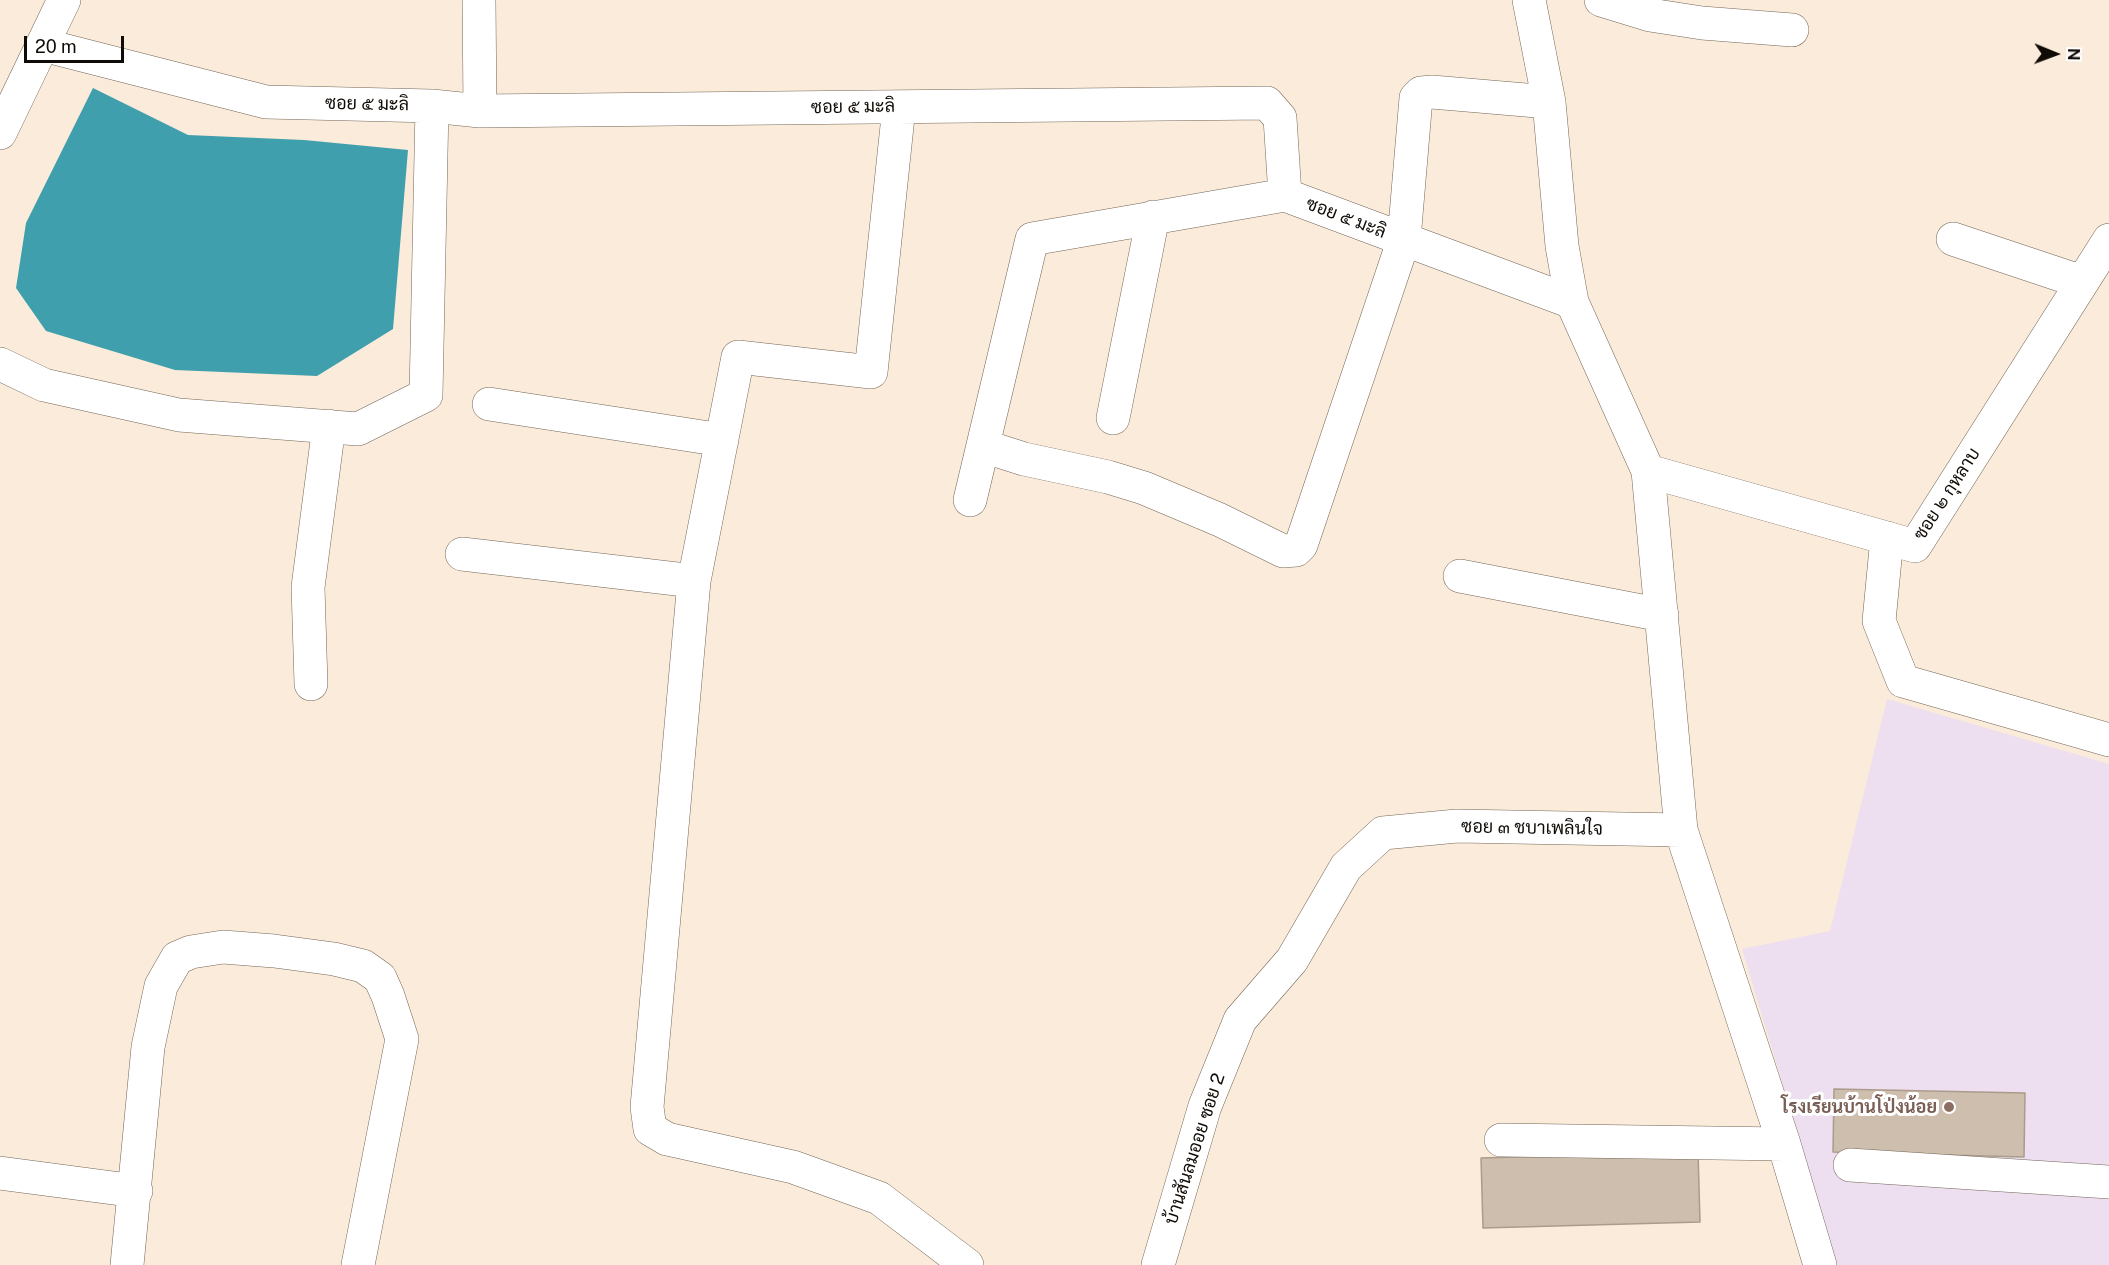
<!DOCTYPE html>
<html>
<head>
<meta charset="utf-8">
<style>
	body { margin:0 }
	#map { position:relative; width:2109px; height:1265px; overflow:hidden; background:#fbebda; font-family:"Public Sans",sans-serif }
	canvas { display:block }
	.north { position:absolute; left:2025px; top:24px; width:60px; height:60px; -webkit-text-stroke:4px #fff; paint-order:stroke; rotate:91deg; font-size:16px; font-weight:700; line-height:24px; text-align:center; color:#100b06 }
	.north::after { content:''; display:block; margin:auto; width:21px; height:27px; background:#100b06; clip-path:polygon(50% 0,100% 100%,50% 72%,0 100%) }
	.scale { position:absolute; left:24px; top:36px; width:100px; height:27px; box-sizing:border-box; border:3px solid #100b06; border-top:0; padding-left:8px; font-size:18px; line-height:21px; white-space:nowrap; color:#100b06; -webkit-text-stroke:4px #fff; paint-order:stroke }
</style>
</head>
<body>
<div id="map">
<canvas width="2109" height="1265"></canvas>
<div class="north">N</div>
<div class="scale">20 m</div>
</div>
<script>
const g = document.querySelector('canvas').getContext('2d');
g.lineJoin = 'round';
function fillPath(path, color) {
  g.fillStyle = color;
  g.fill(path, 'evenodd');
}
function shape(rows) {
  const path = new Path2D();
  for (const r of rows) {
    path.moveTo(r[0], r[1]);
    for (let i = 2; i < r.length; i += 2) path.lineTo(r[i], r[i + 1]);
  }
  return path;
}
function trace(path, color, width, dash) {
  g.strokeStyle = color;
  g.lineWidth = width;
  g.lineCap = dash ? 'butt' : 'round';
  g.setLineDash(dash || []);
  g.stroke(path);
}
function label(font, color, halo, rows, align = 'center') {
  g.font = font + ' "Public Sans",Sarabun,sans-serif';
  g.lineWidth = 6;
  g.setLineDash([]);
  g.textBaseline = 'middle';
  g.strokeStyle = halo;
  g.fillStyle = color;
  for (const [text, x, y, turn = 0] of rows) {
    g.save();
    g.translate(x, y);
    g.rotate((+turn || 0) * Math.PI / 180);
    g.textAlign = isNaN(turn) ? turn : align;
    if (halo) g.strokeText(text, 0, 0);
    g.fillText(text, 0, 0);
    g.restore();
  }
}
fillPath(shape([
	[1887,699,2109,764,2109,1265,1837,1265,1742,949,1830,931]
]), '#eddef0');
fillPath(shape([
	[93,88,188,135,304,140,408,150,393,329,317,376,175,370,46,331,16,288,26,223]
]), '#3f9fad');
const building = shape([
	[1834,1089,2025,1093,2024,1157,1833,1152,1834,1089],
	[1698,1151,1700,1222,1483,1228,1481,1158,1698,1151]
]);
fillPath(building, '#cebeae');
trace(building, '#ab9b8c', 1.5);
const minor = shape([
	[479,0,480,111],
	[1529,0,1549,102,1562,246,1572,302,1648,471,1681,830,1784,1144,1820,1265],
	[1601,0,1650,15,1702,23,1792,30],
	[43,45,266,102,432,106,480,111,1267,103,1280,118,1285,195,1572,302],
	[899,107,871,372,738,357,694,581,647,1107,650,1129,667,1139,793,1167,879,1198,967,1265],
	[0,133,64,0],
	[1953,239,2082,282],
	[0,364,44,385,179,415,358,429,426,395,432,106],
	[489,404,722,440],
	[1113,418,1153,217],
	[983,446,1024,459,1108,477,1144,488,1220,520,1283,551,1296,550,1301,545,1404,239,1416,98,1421,93,1432,92,1549,102],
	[1648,471,1915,546,2109,240],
	[970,500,1032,239,1285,195],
	[1887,538,1879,621,1903,681,2109,740],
	[462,554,694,581],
	[1460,576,1662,615],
	[311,684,308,587,329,426],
	[1501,1140,1784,1144],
	[1850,1165,2109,1182],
	[0,1173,136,1191],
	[127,1265,148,1047,161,986,177,958,191,952,223,947,274,951,334,959,363,966,380,978,388,996,402,1039,358,1265],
	[1158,1265,1205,1106,1240,1020,1292,960,1346,867,1383,833,1457,826,1681,830]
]);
trace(minor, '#746657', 34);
trace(minor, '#fff', 33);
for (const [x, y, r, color] of [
	[1949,1107,6,"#8d6e63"]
]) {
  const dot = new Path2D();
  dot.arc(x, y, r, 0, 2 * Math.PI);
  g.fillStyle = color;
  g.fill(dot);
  trace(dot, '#fff', 2);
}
label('18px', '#100b06', '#fff', [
	["ซอย ๕ มะลิ",367,104,1],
	["ซอย ๕ มะลิ",853,107,-1],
	["ซอย ๕ มะลิ",1346,218,21],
	["ซอย ๒ กุหลาบ",1947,494,-57],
	["ซอย ๓ ชบาเพลินใจ",1532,828,1],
	["บ้านสันลมออย ซอย 2",1195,1149,-72]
]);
label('bold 18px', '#785e54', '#fff', [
	["โรงเรียนบ้านโป่งน้อย",1937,1107]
], 'right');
</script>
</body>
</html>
